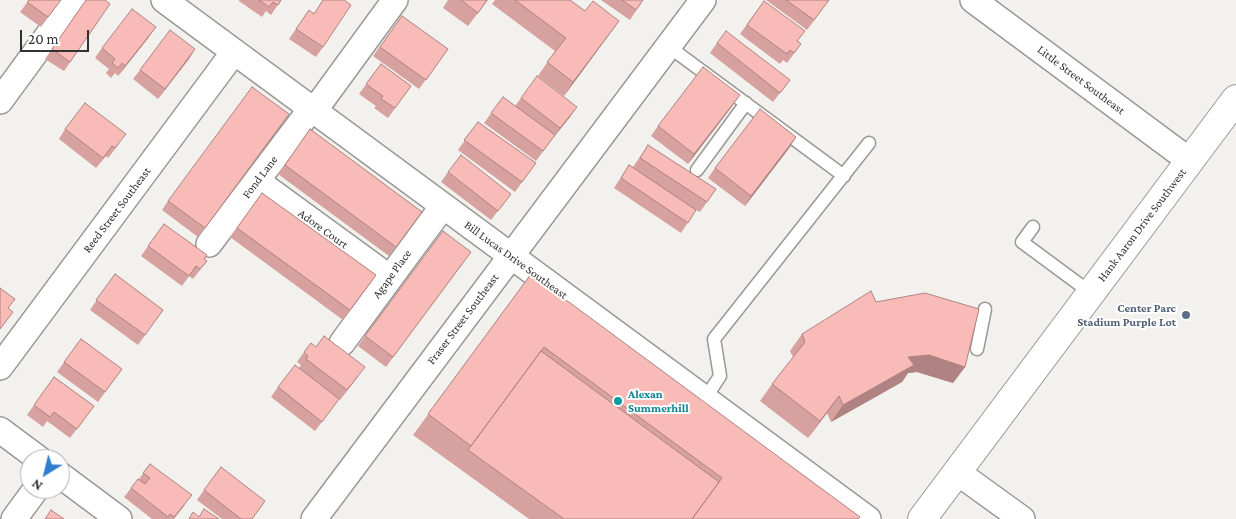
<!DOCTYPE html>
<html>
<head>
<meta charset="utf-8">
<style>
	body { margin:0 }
	#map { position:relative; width:1236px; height:519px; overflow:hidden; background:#f2f1ed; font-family:"Crimson Pro",serif }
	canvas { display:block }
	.north { position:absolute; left:20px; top:449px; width:50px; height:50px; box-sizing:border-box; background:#fff; border:1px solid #adadac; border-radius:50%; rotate:216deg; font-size:14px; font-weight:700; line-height:20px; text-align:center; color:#323130 }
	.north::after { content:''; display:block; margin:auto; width:18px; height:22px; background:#307fcf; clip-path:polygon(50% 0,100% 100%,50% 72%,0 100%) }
	.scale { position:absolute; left:20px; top:30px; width:69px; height:22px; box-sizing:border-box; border:2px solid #323130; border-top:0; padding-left:6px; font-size:15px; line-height:18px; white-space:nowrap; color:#323130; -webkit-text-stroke:4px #fff; paint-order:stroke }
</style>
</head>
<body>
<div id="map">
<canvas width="1236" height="519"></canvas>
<div class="north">N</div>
<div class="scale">20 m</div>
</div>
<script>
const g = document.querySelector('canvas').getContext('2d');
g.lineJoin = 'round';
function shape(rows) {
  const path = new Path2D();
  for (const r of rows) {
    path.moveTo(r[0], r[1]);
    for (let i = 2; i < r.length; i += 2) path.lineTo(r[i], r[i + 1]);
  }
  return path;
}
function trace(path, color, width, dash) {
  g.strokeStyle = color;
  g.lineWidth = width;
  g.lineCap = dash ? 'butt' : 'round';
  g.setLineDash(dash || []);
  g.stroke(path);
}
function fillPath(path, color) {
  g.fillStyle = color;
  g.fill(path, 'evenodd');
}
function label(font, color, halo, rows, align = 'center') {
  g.font = font + ' "Crimson Pro",serif';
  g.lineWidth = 4;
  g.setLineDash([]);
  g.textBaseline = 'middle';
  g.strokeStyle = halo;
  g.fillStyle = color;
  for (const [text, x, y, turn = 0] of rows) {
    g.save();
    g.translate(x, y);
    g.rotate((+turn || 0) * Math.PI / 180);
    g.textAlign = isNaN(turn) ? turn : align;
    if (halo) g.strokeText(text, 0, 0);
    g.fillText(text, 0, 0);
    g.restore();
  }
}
const service = shape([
	[668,46,844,176],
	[697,170,746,103],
	[1033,227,1022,242,1091,293],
	[977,349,985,309],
	[705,399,720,376,714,339,869,143]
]);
const minor = shape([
	[164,0,868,519],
	[973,0,1190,161],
	[0,101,74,0],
	[314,111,395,0],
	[257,181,390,278],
	[209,244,311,109],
	[342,343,443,206],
	[0,367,234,52],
	[0,430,39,459],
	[957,472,1022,519],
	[60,475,119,519],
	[14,519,36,489],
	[314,519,703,0]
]);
const secondary = shape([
	[922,519,1236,99]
]);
trace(service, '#999894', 15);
trace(minor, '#999894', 28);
trace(secondary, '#999894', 30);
trace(service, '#fff', 12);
trace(minor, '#fff', 25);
trace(secondary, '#fff', 28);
fillPath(shape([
	[29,0,61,0,41,27,20,12],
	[86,0,110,4,64,71,45,59],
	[239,0,281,0,271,15,266,11,262,17,239,1],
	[448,0,488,0,468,26,443,8],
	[495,0,570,0,585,11,619,21,564,96,538,76,555,51,492,4],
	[601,0,643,0,630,20],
	[766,0,829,0,807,30],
	[764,1,798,41,801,44,787,63,783,60,780,64,740,34],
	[309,10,323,47,316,57,289,39],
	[402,16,448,49,419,89,373,56],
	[149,37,118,76,115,73,111,78,106,73,109,69,95,58,102,48],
	[717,43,790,80,773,102,710,53],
	[195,49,158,99,133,79,140,70],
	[381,64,411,86,388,118,374,108,376,106,359,94],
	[503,97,515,106,521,98,570,117,553,138,536,161,484,123],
	[733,105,688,164,651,136,658,126],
	[478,122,536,163,515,192,458,150],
	[282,124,198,237,162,210,168,201],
	[65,129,119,144,108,158,106,156,96,168,59,139],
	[310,129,422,212,389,256,278,174],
	[648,145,716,189,700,212,696,210,681,233,614,188,629,165,633,167],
	[790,147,745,206,708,178,715,168],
	[448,172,511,194,491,220,441,182],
	[262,193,376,275,343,320,230,237],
	[164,224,207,261,193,279,189,276,182,286,141,256],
	[471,252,386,367,358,346,365,336],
	[115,274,163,310,138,345,90,310],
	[531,274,859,519,529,519,413,435],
	[876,302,965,367,953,383,917,372,908,373,902,382,831,422,827,413,808,438,760,401,772,384,793,357,790,351,802,334],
	[81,339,122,369,98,402,57,372],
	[304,352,358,377,340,400,339,399,315,431,271,397,278,387,299,368,301,365,297,362],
	[54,377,94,406,70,438,47,421,43,427,27,415],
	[150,464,185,505,174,519,152,519,124,497,131,488,139,479],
	[204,490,265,501,252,519,222,519,197,500]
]), '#d6a19e');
fillPath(shape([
	[619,21,609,35,564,96,573,82],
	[156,27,149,37,118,76,125,66],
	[195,49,189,59,158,99,165,89],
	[740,95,733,105,688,164,694,154],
	[577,107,570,117,553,138,560,128],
	[796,137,790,147,745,206,751,196],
	[929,355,965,367,953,383,917,372,908,373,902,382,831,422,843,405,908,357],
	[839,396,827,413,808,438,820,421]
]), '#ae8381');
const building = shape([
	[29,0,61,0,48,17,27,2,29,0],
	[86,0,105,0,110,4,70,62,52,49,86,0],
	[259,0,281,0,278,5,273,2,269,7,259,0],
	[323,0,344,0,351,5,323,47,296,29,309,10,314,14,323,0],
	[461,0,487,0,478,13,461,0],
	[515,0,570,0,585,11,593,1,619,21,573,82,547,62,566,38,515,0],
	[622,0,643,0,636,10,622,0],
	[786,0,829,0,814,20,786,0],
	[764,1,805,31,797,41,801,44,794,53,790,50,787,54,747,25,764,1],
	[132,9,156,27,125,66,122,63,118,68,112,63,115,59,102,48,132,9],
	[402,16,448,49,426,80,380,47,402,16],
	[170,30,195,49,165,89,140,70,170,30],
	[726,31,790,80,780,93,717,43,726,31],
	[381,64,411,86,395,108,381,99,383,96,366,84,381,64],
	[703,67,740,95,694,154,658,126,703,67],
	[537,76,577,107,560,128,521,98,537,76],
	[252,87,289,114,205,228,168,201,252,87],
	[503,97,555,135,543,151,491,113,503,97],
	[85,103,126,134,115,148,112,146,103,158,65,129,85,103],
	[760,109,796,137,751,196,715,168,760,109],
	[478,122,536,163,522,182,464,140,478,122],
	[310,129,422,212,396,247,285,165,310,129],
	[648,145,716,189,707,202,640,158,648,145],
	[461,155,511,194,498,211,448,172,461,155],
	[629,165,696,210,688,223,621,178,629,165],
	[262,193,376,275,350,310,237,228,262,193],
	[164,224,207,255,204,259,207,261,200,269,196,266,189,276,148,246,164,224],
	[443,231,471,252,393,357,365,336,443,231],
	[115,274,163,310,145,335,96,300,115,274],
	[531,274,860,517,858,519,692,519,722,478,544,347,471,446,428,414,531,274],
	[0,288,15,299,8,308,13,312,0,329,0,288],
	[871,291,876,302,925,293,979,309,965,367,929,355,908,357,914,365,843,405,839,396,820,421,772,384,805,342,802,334,871,291],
	[324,336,365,367,347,390,306,359,308,356,304,352,311,343,316,347,324,336],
	[81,339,122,369,105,392,64,362,81,339],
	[541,351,719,482,692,519,564,519,468,450,541,351],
	[295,365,339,399,322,422,278,387,295,365],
	[54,377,94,406,77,429,54,412,50,417,34,405,54,377],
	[150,464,192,495,174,517,170,514,168,517,131,488,138,479,145,484,150,478,143,473,150,464],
	[221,467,265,501,252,519,241,519,204,490,221,467],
	[204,509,219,519,189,519,193,512,199,517,204,509],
	[51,510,64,519,45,519,51,510]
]);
fillPath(building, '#f9bbb8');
trace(building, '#ae8381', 1);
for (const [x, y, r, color] of [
	[1186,315,5,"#5c6f8a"],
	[618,401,5,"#0f9aa8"]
]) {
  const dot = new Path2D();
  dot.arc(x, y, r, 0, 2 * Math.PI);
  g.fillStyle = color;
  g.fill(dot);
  trace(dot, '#fff', 2);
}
label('12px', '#323130', '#fff', [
	["Little Street Southeast",1081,80,37],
	["Fond Lane",260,177,-53],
	["Reed Street Southeast",117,210,-53],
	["Hank Aaron Drive Southwest",1142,225,-53],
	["Adore Court",323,229,36],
	["Bill Lucas Drive Southeast",516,260,36],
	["Agape Place",392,274,-54],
	["Fraser Street Southeast",463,319,-53]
]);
label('bold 12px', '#4e5e75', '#fff', [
	["Center Parc",1176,308],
	["Stadium Purple Lot",1176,322]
], 'right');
label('bold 12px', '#0d838f', '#fff', [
	["Alexan",628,394],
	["Summerhill",628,408]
], 'left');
</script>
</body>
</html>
